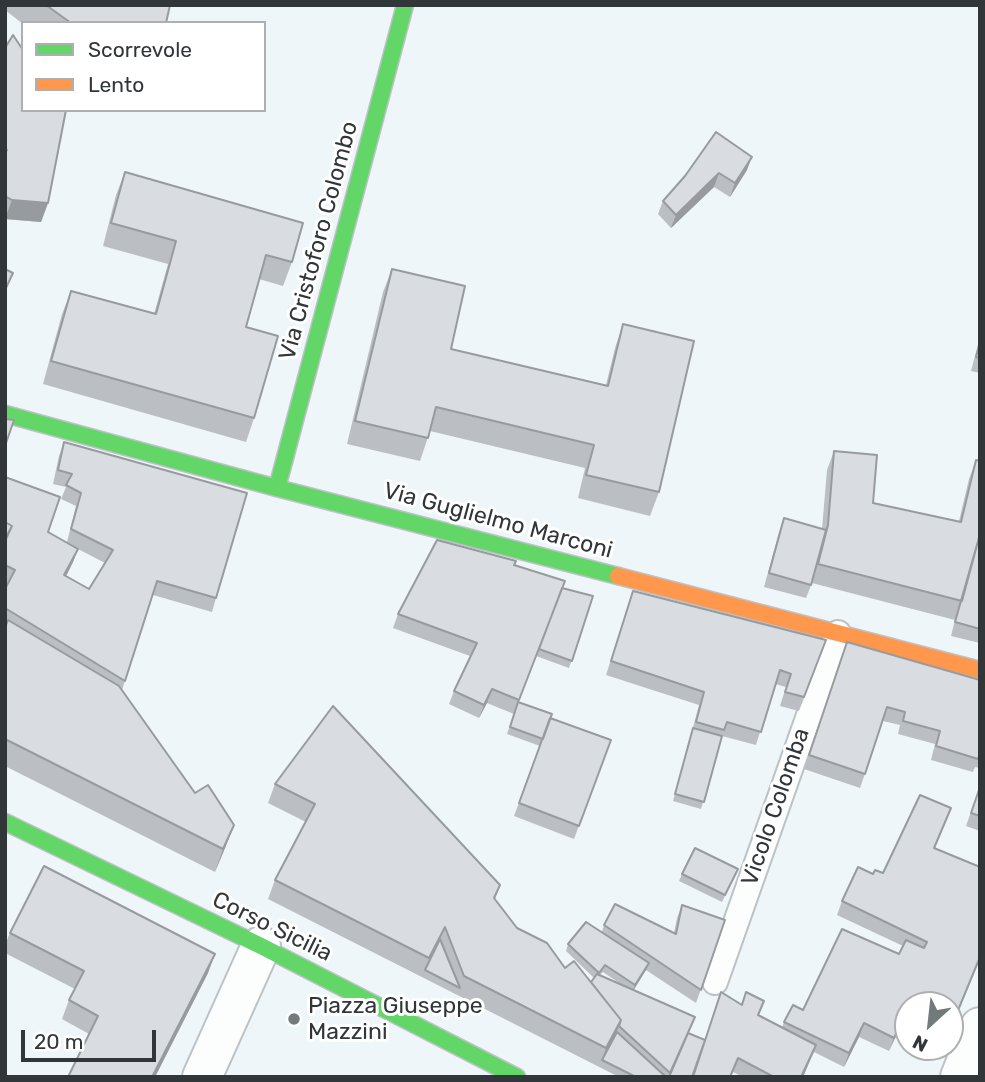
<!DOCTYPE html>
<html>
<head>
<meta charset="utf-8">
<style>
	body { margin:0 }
	#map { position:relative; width:985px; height:1082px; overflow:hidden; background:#eef6f9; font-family:Rubik,sans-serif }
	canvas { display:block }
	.frame { position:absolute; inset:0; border:7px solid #313739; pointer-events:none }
	.legend { position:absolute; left:21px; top:21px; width:245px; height:91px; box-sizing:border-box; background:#fff; border:2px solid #adafb0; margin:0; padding:9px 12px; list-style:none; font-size:21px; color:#313739 }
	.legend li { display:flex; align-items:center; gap:14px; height:35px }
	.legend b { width:35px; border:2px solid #adafb0 }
	.north { position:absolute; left:894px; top:991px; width:70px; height:70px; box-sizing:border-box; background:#fff; border:2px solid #adafb0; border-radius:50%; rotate:207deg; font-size:19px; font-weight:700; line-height:28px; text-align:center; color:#313739 }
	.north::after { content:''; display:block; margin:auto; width:24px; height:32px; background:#737a7c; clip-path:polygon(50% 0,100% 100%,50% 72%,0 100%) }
	.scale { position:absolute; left:21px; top:1030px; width:135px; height:32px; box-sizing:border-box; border:4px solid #313739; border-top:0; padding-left:9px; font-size:21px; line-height:24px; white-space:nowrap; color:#313739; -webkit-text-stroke:5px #fff; paint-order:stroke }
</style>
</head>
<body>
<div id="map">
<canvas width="985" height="1082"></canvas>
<div class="frame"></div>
<ul class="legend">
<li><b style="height:9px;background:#63d668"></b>Scorrevole</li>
<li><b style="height:9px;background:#ff974d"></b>Lento</li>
</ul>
<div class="north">N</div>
<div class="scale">20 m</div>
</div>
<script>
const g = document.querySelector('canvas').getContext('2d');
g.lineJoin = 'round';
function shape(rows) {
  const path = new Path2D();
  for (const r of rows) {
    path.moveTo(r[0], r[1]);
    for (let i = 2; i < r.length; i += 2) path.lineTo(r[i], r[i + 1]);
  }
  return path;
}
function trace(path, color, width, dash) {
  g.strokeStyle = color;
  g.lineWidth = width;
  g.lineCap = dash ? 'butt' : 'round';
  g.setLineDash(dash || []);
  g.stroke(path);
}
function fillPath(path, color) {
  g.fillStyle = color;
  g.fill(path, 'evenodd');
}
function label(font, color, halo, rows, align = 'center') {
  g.font = font + ' Rubik,sans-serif';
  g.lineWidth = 6;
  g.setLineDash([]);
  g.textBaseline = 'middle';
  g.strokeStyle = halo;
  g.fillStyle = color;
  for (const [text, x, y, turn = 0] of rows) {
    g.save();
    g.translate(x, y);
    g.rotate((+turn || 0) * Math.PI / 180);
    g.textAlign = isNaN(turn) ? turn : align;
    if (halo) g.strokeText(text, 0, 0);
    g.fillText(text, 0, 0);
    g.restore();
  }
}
const lane = shape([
	[715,982,838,633]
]);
const street = shape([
	[202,1077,261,946],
	[960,1077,980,1027]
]);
const fast = shape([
	[5,414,277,488,618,576],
	[277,488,405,5],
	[5,822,261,946,517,1077]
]);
const slow = shape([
	[618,576,980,670]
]);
trace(lane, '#bcc2c5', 28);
trace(street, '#bcc2c5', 42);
trace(fast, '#bcc2c5', 19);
trace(slow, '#bcc2c5', 19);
trace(lane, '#fcfefe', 24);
trace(street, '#fcfefe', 38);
trace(fast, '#63d668', 16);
trace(slow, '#ff974d', 16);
fillPath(shape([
	[5,5,170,5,166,23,23,24,5,10],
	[5,48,48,203,41,222,5,219],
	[747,170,730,197,714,187,671,228,658,214,663,201,685,176],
	[125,172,292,262,283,286,259,279,246,327,254,418,246,442,43,384,62,314,71,291,154,314,168,264,103,246,116,195],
	[392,269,451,349,606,385,615,348,623,324,659,492,650,516,578,498,585,468,430,431,420,461,347,444,383,292],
	[980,337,980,373,971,371],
	[64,442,216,598,212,612,153,595,122,690,195,793,234,825,225,848,215,872,5,766,5,589,8,583,5,581,5,477,48,532,67,542,76,506,61,499,66,487,53,484,59,456],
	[78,549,105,563,89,589,66,576,73,562],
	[834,451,873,503,959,521,969,479,976,460,980,461,980,643,951,636,955,620,812,583,806,598,764,587,779,532,784,518,822,529,827,470],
	[516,561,514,566,562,588,593,596,569,668,536,656,518,702,551,718,611,740,574,839,514,816,540,746,507,734,515,710,514,714,487,703,479,718,449,704,454,691,470,656,393,628,398,614],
	[633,591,826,640,799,711,780,706,786,687,775,684,756,745,722,736,701,809,673,801,699,705,606,675],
	[842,655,980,680,980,768,975,767,973,772,931,760,935,744,898,734,900,725,883,721,860,788,804,769],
	[275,784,500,885,495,899,517,928,565,968,591,982,594,978,566,951,568,944,602,932,604,925,674,933,677,918,682,905,725,920,696,1003,646,970,634,990,689,1033,705,1040,741,1004,746,992,759,1016,782,1028,784,1022,803,1010,899,954,903,946,837,915,842,901,873,874,883,873,946,821,935,848,980,958,950,1032,950,1005,908,1005,908,1014,907,1013,889,1051,859,1037,844,1067,814,1052,803,1077,743,1077,733,1072,731,1077,619,1077,268,899,275,880,306,822,268,803],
	[603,972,622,985,600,975],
	[980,786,980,831,966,826],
	[738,869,722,902,679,881,682,874],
	[10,933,208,973,155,1077,68,1077,89,1034,62,1019,69,1000,75,989,5,953,5,945]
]), '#bbbec2');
fillPath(shape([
	[752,157,747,170,730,197,735,183],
	[719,173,714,187,671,228,676,215],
	[12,200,48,203,41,222,5,219],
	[78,549,73,562,60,588,64,575],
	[492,689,487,703,479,718,484,705],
	[234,825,225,848,215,872,223,849],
	[215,954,208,973,155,1077,152,1077],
	[649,963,646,970,632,992,635,985],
	[908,1008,908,1010,889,1051,894,1038],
	[621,1020,614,1039,602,1060,606,1048],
	[864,1023,859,1037,844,1067,849,1053],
	[816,1045,803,1077,801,1077]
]), '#989b9e');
const building = shape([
	[46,5,170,5,166,23,71,23,46,5],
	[13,35,23,50,23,110,66,110,48,203,12,200,5,196,5,153,7,150,5,149,5,48,13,35],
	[716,132,752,157,735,183,719,173,676,215,663,201,685,176,716,132],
	[125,172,303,223,292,262,266,255,246,327,278,336,254,418,51,361,71,291,156,314,176,241,111,223,125,172],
	[5,269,13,273,5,290,5,269],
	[392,269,465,286,451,349,608,386,623,324,694,341,659,492,586,475,594,445,436,407,428,438,355,421,392,269],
	[980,342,980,358,976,357,980,342],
	[5,419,14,420,5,446,5,419],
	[64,442,247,493,216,598,157,581,125,681,5,608,5,589,15,570,5,565,5,541,12,526,5,522,5,477,60,497,48,532,78,549,64,575,89,589,113,550,71,529,81,493,66,485,72,474,58,470,64,442],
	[834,451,877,455,873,503,961,522,976,460,980,461,980,534,962,601,818,564,828,525,834,451],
	[784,518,826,530,811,585,769,573,784,518],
	[5,522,12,526,5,539,5,522],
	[980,534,980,629,955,622,980,534],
	[437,540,516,561,514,565,565,581,519,700,492,689,484,705,454,691,477,643,398,614,437,540],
	[562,588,593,596,572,661,539,649,562,588],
	[633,591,826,640,804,697,785,692,791,674,780,670,761,732,727,722,724,730,696,722,704,692,611,661,633,591],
	[8,620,119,686,195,793,208,785,234,825,223,849,5,739,5,627,8,620],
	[847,642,980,680,980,753,978,759,936,746,940,731,903,721,905,712,887,707,865,774,809,755,847,642],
	[518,702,552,714,543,739,510,727,518,702],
	[333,706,500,885,494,898,517,928,547,943,565,968,574,961,621,1020,606,1048,464,976,445,927,429,958,275,880,315,804,275,784,333,706],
	[550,718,611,740,579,826,519,803,550,718],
	[693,728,722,736,704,802,675,794,693,728],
	[980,787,980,816,971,813,980,787],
	[920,795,951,808,934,848,980,867,980,957,954,1020,950,1018,950,1005,923,1005,912,1000,909,1005,908,1005,908,1008,894,1038,864,1023,849,1053,784,1022,793,1005,803,1010,842,929,899,954,906,940,924,948,927,942,842,901,858,867,873,874,875,870,883,873,920,795],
	[695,848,738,869,725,895,682,874,695,848],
	[44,866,215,954,152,1077,68,1077,98,1016,69,1000,84,971,10,933,44,866],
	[615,904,676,934,682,905,725,920,701,990,604,925,615,904],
	[586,922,649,963,635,985,605,965,599,973,568,944,586,922],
	[440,939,460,988,425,970,440,939],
	[597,974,695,1017,670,1073,619,1026,621,1020,591,982,597,974],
	[721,992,742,1005,746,992,764,1001,758,1015,816,1045,801,1077,774,1077,738,1058,730,1077,693,1077,721,992],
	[617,1032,666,1077,636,1077,602,1060,617,1032],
	[688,1033,705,1040,692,1077,669,1077,688,1033]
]);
fillPath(building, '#d9dde1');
trace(building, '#989b9e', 2);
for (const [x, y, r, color] of [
	[294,1019,7,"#737a7c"]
]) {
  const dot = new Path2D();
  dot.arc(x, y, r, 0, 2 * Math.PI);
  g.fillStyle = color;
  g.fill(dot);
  trace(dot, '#fff', 2.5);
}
label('23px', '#313739', '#fff', [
	["Via Cristoforo Colombo",319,241,-75],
	["Via Guglielmo Marconi",498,521,15],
	["Vicolo Colomba",776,807,-71],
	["Corso Sicilia",272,927,26]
]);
label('23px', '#313739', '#fff', [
	["Piazza Giuseppe",308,1006],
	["Mazzini",308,1032]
], 'left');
</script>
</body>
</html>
